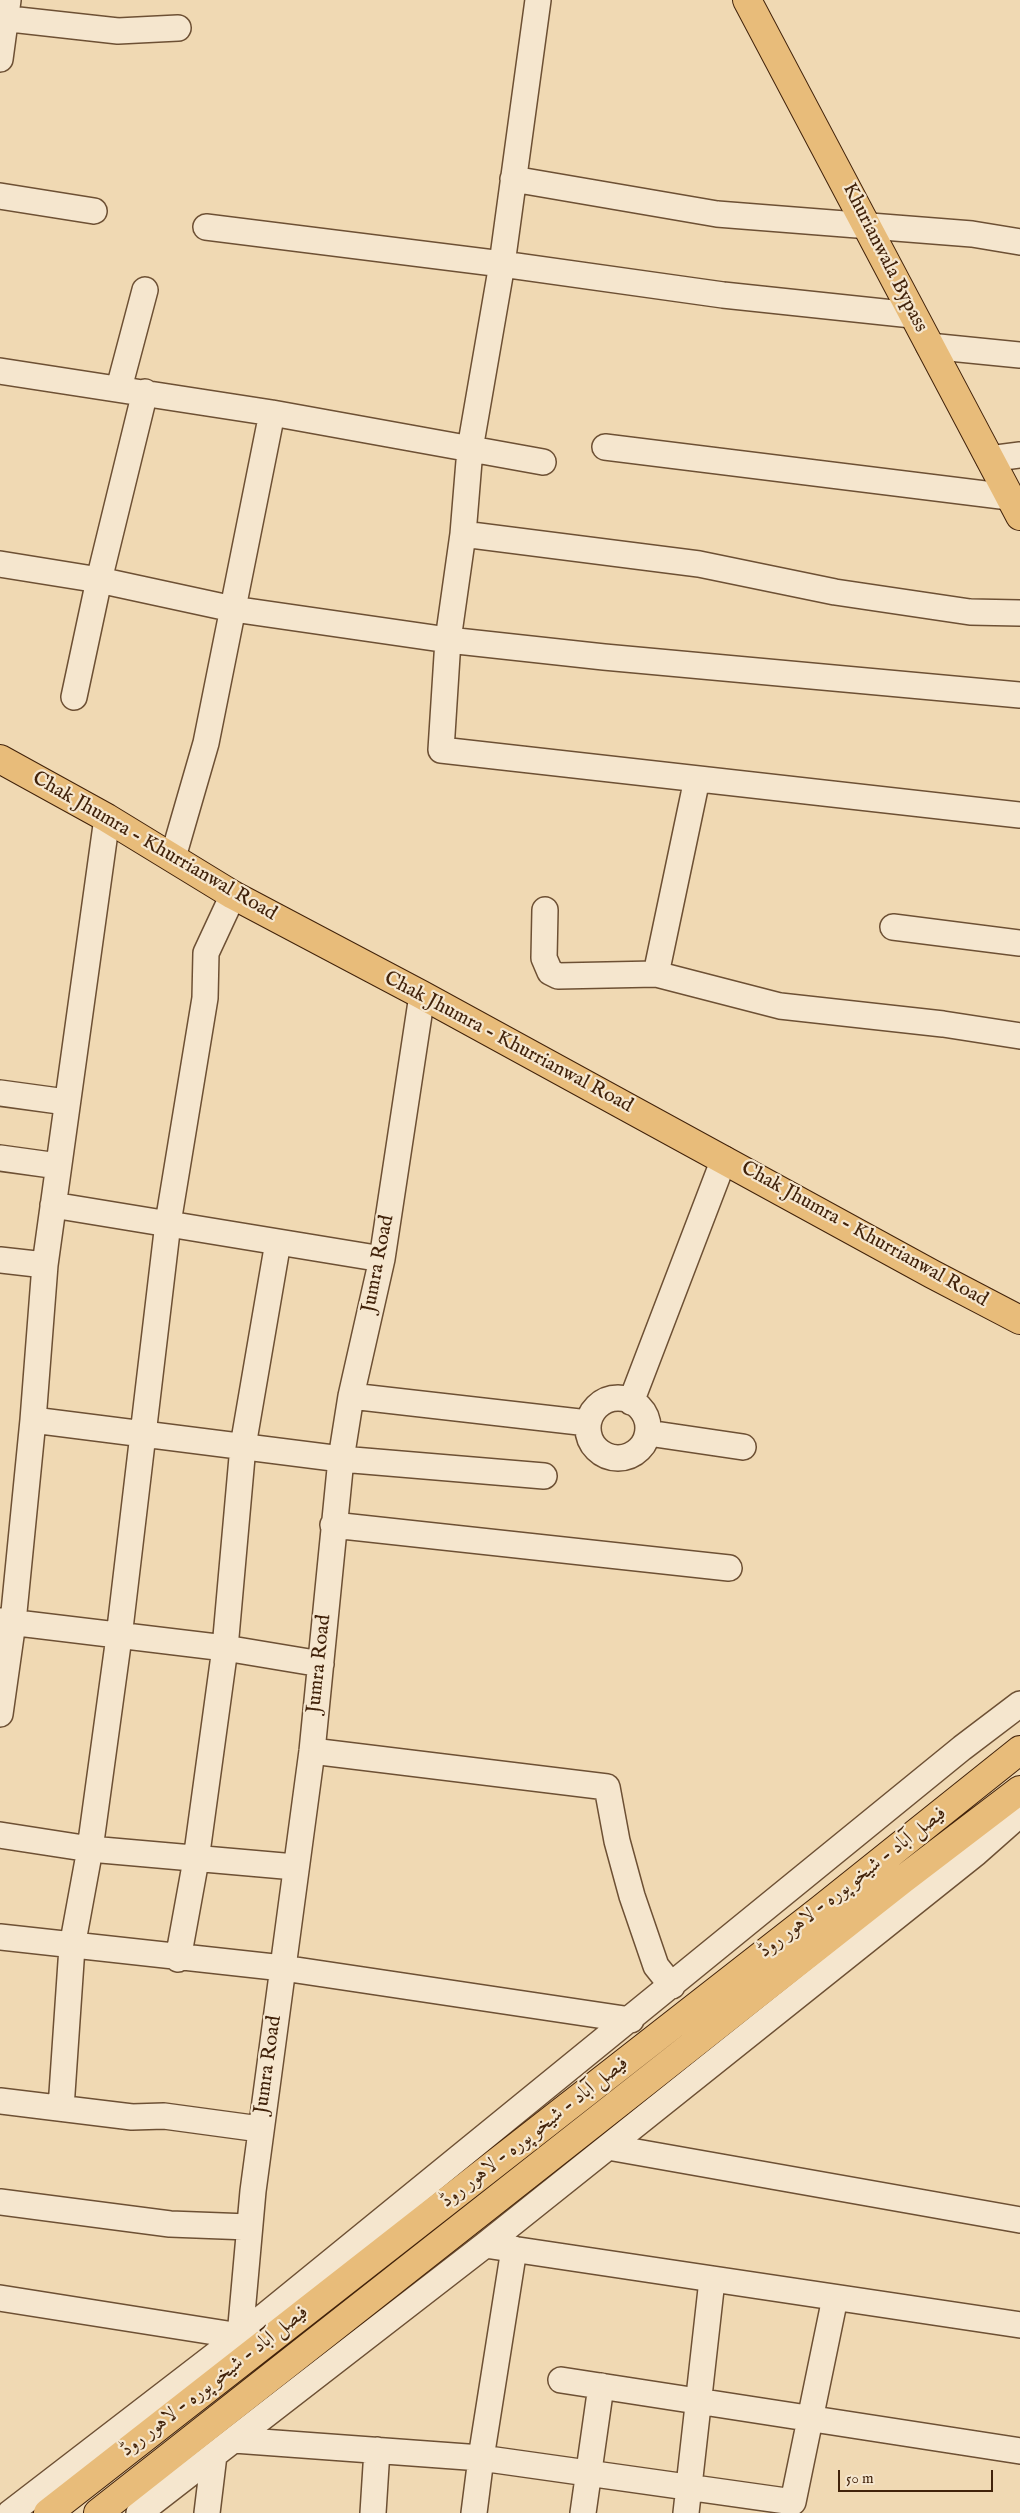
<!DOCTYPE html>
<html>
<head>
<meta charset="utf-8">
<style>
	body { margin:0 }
	#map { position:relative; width:1020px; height:2513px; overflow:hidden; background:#f0d9b3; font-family:"IM FELL English",serif }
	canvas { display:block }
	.scale { position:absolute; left:838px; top:2470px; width:155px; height:22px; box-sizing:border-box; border:2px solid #41220a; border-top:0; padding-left:6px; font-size:15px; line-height:18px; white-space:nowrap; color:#41220a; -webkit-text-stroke:4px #f5e6ce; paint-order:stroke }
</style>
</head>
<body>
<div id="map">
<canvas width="1020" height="2513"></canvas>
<div class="scale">50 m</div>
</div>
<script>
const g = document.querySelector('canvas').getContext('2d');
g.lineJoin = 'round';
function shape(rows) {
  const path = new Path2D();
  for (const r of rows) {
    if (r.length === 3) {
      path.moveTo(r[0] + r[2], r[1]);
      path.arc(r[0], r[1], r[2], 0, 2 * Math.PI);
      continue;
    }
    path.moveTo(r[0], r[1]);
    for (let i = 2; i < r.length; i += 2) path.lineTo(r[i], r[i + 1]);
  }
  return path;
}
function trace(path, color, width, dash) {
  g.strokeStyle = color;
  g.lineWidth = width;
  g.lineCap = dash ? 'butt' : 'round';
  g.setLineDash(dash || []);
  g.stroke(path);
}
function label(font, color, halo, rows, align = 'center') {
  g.font = font + ' "IM FELL English",Amiri,serif';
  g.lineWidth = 4.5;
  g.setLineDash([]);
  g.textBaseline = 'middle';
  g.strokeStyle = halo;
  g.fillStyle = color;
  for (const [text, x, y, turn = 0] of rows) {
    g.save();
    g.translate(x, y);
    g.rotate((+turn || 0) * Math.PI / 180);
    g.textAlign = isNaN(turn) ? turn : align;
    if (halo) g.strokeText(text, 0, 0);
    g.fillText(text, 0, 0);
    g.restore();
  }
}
const minor = shape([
	[538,0,502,264,470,449,463,534,448,640,441,750,1020,815],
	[0,18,118,31,178,28],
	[0,59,8,0],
	[513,179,717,214,972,234,1020,242],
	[0,196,94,211],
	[206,227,502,264,723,295,912,315],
	[929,346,1020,355],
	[0,371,272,413,543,462],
	[119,388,145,290],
	[605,447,1009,497],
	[989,459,1020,455],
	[463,534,699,564,835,592,970,612,1020,613],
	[0,564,99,580,233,609,448,640,604,657,1020,695],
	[74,697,99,580,145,392],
	[173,857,206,743,272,413],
	[545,910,544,958,550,972,558,976,656,974,780,1006,943,1024,1020,1036],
	[893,927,1020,943],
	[656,974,697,779],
	[0,1093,66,1102],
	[0,1158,58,1166],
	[53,1205,382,1259],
	[0,1260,45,1265],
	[351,1396,588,1423],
	[618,1428,30],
	[631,1402,724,1159],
	[33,1420,341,1459,544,1476],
	[648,1433,743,1447],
	[333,1525,729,1568],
	[0,1621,225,1648,321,1664],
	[0,1714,13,1622,33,1420,45,1265,107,818],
	[312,1751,607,1787,617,1841,632,1896,656,1966,672,1986],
	[0,1835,90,1849,295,1867],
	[0,1937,283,1968,631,2020],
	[178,1959,196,1860,225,1648,243,1446,278,1242],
	[0,2101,132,2117,164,2116,260,2129],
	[61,2108,72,1947,90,1849,119,1637,168,1223,205,998,206,953,233,895],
	[608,2147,1020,2220],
	[0,2202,170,2224,249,2227],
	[485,2245,1020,2325],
	[0,2298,240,2336,253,2191,312,1751,341,1459,351,1396,382,1259,422,995],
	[561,2380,1020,2451],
	[234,2440,481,2458,514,2249],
	[10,2513,240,2336,962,1748,1020,1704],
	[139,2513,485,2245,976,1853,1020,1814],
	[207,2513,214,2455],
	[373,2513,377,2450],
	[474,2513,481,2458,793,2502,835,2298],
	[583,2513,601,2386],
	[686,2513,712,2280]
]);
const major = shape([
	[747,0,1020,516],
	[0,759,107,818,233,895,422,995,932,1274,1020,1320]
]);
const highway = shape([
	[48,2513,821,1909,1020,1750],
	[98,2513,902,1880,1020,1790]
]);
trace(minor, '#6d5034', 28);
trace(major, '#41220a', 30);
trace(highway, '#41220a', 30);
trace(minor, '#f5e6ce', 25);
trace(major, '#e8bc7a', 28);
trace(highway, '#e8bc7a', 28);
label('20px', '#41220a', '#f5e6ce', [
	["Khurianwala Bypass",884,258,63],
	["Chak Jhumra - Khurrianwal Road",154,847,30],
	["Chak Jhumra - Khurrianwal Road",508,1043,28],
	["Chak Jhumra - Khurrianwal Road",864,1235,29],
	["Jumra Road",379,1264,-79],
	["Jumra Road",320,1664,-84],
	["فیصل آباد - شیخو پورہ - لاہور روڈ",853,1883,-38],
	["Jumra Road",269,2065,-82],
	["فیصل آباد - شیخو پورہ - لاہور روڈ",535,2133,-38],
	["فیصل آباد - شیخو پورہ - لاہور روڈ",215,2382,-38]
]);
</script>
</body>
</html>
